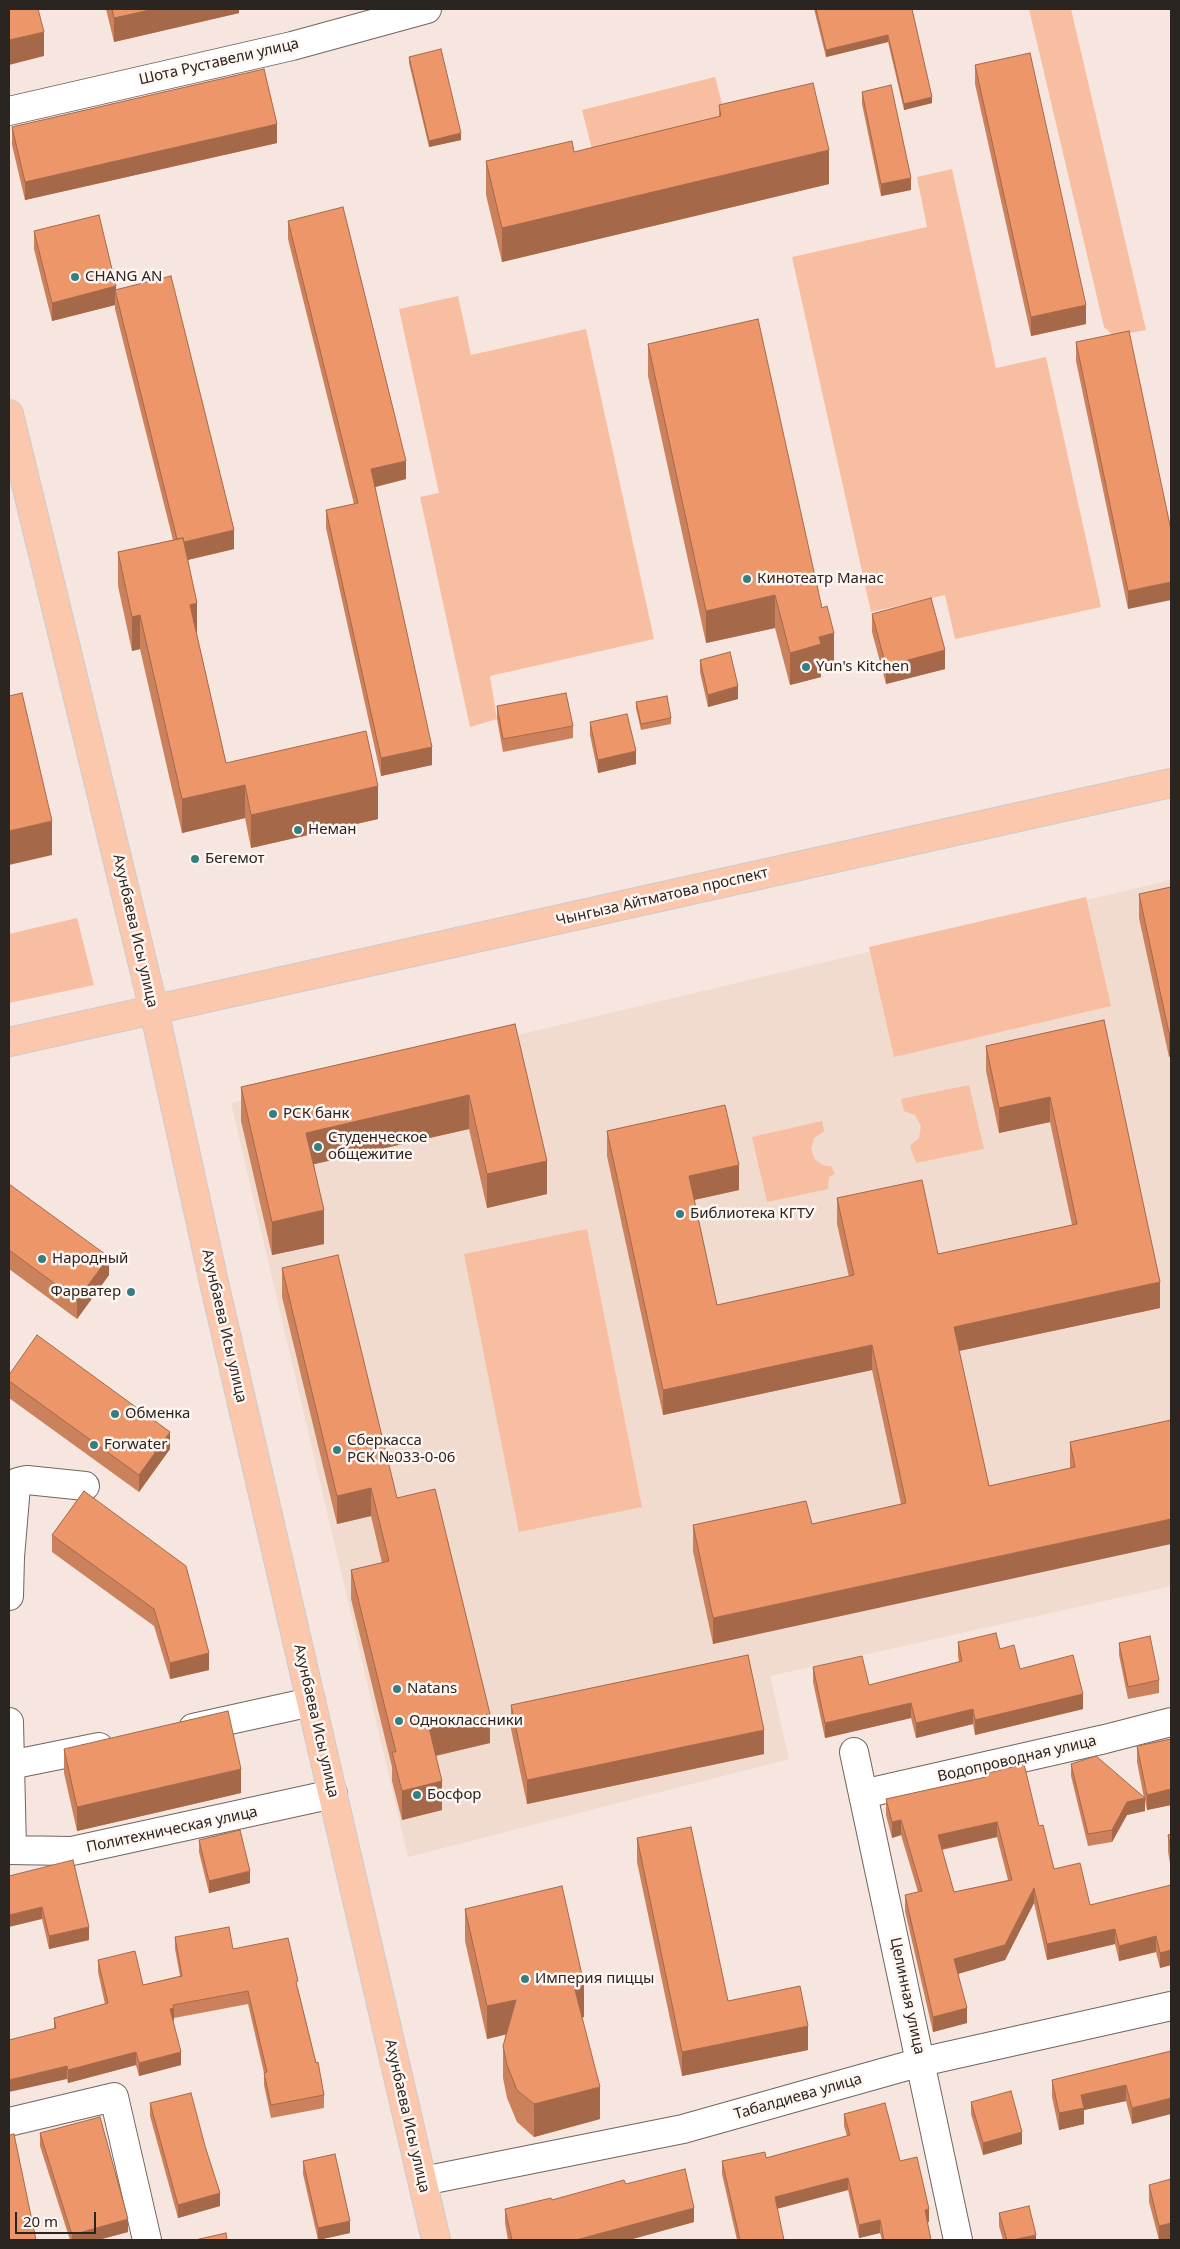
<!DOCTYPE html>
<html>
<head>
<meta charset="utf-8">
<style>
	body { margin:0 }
	#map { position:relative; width:1180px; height:2249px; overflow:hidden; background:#f6e6df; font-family:"Noto Sans",sans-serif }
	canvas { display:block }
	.frame { position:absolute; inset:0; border:10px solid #2b2522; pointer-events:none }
	.scale { position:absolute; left:15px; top:2212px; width:81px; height:22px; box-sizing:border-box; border:2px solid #2b2522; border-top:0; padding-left:6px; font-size:15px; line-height:18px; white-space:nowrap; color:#2b2522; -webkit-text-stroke:4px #fff5f1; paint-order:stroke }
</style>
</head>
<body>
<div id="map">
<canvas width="1180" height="2249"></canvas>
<div class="frame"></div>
<div class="scale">20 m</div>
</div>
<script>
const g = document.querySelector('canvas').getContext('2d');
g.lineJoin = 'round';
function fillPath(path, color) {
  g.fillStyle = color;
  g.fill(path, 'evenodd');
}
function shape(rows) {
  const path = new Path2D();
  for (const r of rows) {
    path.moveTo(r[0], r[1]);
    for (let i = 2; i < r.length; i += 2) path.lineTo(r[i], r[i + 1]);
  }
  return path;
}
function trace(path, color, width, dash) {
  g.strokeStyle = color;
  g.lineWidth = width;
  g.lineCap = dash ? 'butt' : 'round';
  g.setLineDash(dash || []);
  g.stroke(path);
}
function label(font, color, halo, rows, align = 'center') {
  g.font = font + ' "Noto Sans",sans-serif';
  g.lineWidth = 5;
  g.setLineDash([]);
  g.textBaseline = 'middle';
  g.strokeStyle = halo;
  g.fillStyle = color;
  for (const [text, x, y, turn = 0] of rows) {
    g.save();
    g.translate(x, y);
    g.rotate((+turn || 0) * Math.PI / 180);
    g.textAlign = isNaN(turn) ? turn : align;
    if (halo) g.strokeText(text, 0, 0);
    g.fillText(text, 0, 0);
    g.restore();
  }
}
fillPath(shape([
	[1171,880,1171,1586,770,1676,789,1759,408,1857,231,1103]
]), '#f1dace');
fillPath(shape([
	[1029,9,1071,9,1146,330,1114,336,1104,327],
	[715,77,726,119,593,153,582,110],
	[952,169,996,368,1046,357,1101,607,955,639,945,595,871,612,792,257,927,227,917,177],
	[458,296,471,355,586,329,654,639,490,676,497,719,470,727,420,497,439,493,399,309],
	[1086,897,1111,1006,894,1057,869,947],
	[77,918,94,985,9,1003,9,934],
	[969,1085,984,1149,916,1163,910,1146,919,1138,921,1126,915,1115,904,1111,901,1099],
	[822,1121,824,1131,814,1138,811,1149,815,1160,825,1166,831,1166,835,1174,829,1177,828,1189,767,1202,752,1137],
	[587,1229,642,1507,519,1532,464,1254]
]), '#f8bea1');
const minor = shape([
	[9,111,292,46,427,9],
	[9,1596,10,1557,16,1486,18,1482,27,1480,85,1486],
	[9,1722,12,1849],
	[193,1728,311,1702],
	[854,1752,958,2240],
	[10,1765,99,1747],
	[863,1794,1105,1739,1171,1722],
	[9,1850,72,1851,333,1794],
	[9,2122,114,2097,147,2240],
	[423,2181,683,2129,921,2062,1171,2006]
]);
const major = shape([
	[9,414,154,1010,215,1287,436,2240],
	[9,1042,1171,783]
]);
trace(minor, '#72655e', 30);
trace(major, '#cccbca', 30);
trace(minor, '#fff', 28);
trace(major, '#fbc8ae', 28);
fillPath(shape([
	[106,9,239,9,239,13,114,42],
	[814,9,912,9,932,103,904,110,888,42,826,57],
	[409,57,461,140,429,147,409,63],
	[975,65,1086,324,1031,336,975,84],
	[862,92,911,190,881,196,862,104],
	[719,105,829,184,502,262,486,195,486,161,574,152,719,117],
	[12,127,277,143,25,200,12,145],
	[288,221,406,479,375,487,432,765,381,776,326,528,326,510,354,504,288,239],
	[34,231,116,290,234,549,188,560,197,635,226,763,378,819,251,848,245,818,182,833,140,649,132,651,118,586,118,552,173,540,115,309,115,305,52,321,34,249],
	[1129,331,1128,609,1076,361,1076,342],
	[648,344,834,665,821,669,821,677,790,685,775,628,706,643,648,376],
	[872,614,945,669,886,684,872,632],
	[700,660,738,699,708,707,700,672],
	[636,702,671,718,671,724,641,730,636,708],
	[497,706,573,726,573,738,503,752,497,719],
	[590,722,636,764,598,773,590,735],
	[1171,887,1169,1057,1139,918,1139,894],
	[1104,1020,1160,1308,959,1351,989,1486,1070,1468,1070,1442,1171,1420,713,1644,693,1551,693,1525,812,1524,901,1504,872,1370,663,1415,607,1156,607,1131,739,1190,694,1200,717,1305,849,1277,837,1224,837,1198,938,1254,1072,1225,1050,1122,999,1133,986,1071,986,1046],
	[515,1024,547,1194,487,1208,469,1129,314,1164,324,1244,272,1255,241,1121,241,1087],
	[9,1184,109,1275,77,1319,9,1269],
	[282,1268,397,1498,490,1743,436,1756,442,1810,402,1820,392,1781,392,1767,351,1599,351,1570,382,1563,371,1516,337,1524,282,1297],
	[9,1375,170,1449,139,1492,9,1398],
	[84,1491,209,1670,170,1679,154,1626,52,1552,52,1535],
	[958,1642,1000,1649,1020,1669,1083,1709,975,1735,973,1724,916,1738,911,1718,825,1738,813,1682,813,1667,869,1685,959,1662,958,1656],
	[1119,1643,1159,1680,1159,1693,1128,1699,1119,1655],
	[511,1705,764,1754,527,1804,511,1729],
	[1171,1739,1171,1805,1147,1810,1145,1800,1145,1811,1127,1815,1112,1842,1088,1846,1071,1776,1071,1764,1144,1798,1137,1762,1137,1746],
	[64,1749,241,1793,77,1831,64,1773],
	[985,1774,1039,1826,1054,1869,1090,1905,1171,1887,1171,1965,1160,1968,1156,1952,1119,1961,1115,1944,1047,1960,1034,1903,1005,1960,958,1974,967,2023,933,2032,905,1911,905,1895,918,1892,901,1835,892,1838,886,1815,886,1799,985,1777],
	[997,1837,1008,1880,954,1892,942,1850],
	[1171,1834,1171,1869,1168,1852,1168,1835],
	[637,1838,728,2001,808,2050,682,2076,637,1862],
	[199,1840,250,1883,209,1893,199,1852],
	[9,1876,89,1940,49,1949,42,1919],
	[465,1909,584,2017,582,2017,600,2119,534,2137,517,2122,507,2098,503,2078,503,2046,507,2034,487,2039,465,1941],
	[175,1937,233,1949,298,1989,324,2095,324,2108,271,2118,264,2085,264,2073,248,2004,174,2018,174,2020,173,2021,181,2065,139,2076,136,2065,68,2083,54,2029,54,2018,105,2004,98,1972,98,1960,143,1985,180,1976,175,1949],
	[1171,2051,1132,2124,1126,2101,1084,2110,1084,2124,1059,2130,1052,2097,1052,2080],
	[971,2102,1022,2144,983,2155,971,2114],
	[150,2103,220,2206,178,2218,150,2116],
	[844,2114,900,2161,929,2222,927,2222,931,2240,882,2240,880,2233,859,2238,848,2190,777,2209,784,2240,737,2240,722,2174,722,2161,766,2158,847,2136,844,2126],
	[40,2133,128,2232,98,2240,70,2240,40,2146],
	[303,2161,350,2233,318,2240,303,2174],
	[626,2184,694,2222,629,2240,508,2240,505,2223,505,2209,552,2200],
	[1149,2185,1171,2240,1159,2240,1149,2202],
	[999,2213,1036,2240,1003,2240,999,2226]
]), '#cb815b');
fillPath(shape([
	[154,9,239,9,239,13,114,42,114,18],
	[44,32,44,56,9,65,9,40],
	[888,35,888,42,826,57,826,50],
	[932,97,932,103,904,110,904,104],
	[277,124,277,143,25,200,25,182],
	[461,133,461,140,429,147,429,141],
	[829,150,829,184,502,262,502,228],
	[911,178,911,190,881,196,881,184],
	[116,286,116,294,115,290,115,305,52,321,52,303],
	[1086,305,1086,324,1031,336,1031,317],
	[406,461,406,479,371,488,371,469],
	[234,530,234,549,178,562,178,544],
	[1171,582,1171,600,1128,609,1128,591],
	[775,595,775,628,706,643,706,611],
	[197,603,197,637,190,605],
	[140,615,140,649,132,651,132,617],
	[834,633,834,665,821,669,821,677,790,685,790,653,819,637],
	[945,650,945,669,886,684,886,666],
	[738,686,738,699,708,707,708,695],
	[432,747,432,765,381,776,381,758],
	[636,751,636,764,598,773,598,760],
	[245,785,245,818,182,833,182,799],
	[378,786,378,819,251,848,251,815],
	[52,821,52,855,9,865,9,831],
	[1171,1032,1171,1056,1169,1057,1169,1033],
	[469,1095,469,1129,306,1166,306,1133],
	[1050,1097,1050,1122,999,1133,999,1108],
	[547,1161,547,1194,487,1208,487,1174],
	[739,1165,739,1190,689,1201,689,1176],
	[324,1210,324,1244,272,1255,272,1222],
	[109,1257,109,1275,77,1319,77,1300],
	[1160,1282,1160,1308,954,1352,954,1327],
	[872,1345,872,1370,663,1415,663,1390],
	[170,1432,170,1449,139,1492,139,1475],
	[371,1488,371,1516,337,1524,337,1496],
	[1171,1519,1171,1544,713,1644,713,1618],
	[209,1653,209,1670,170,1679,170,1663],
	[1083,1694,1083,1709,975,1735,975,1720],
	[911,1703,911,1718,825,1738,825,1723],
	[973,1709,973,1724,916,1738,916,1723],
	[490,1714,490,1743,429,1757,429,1728],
	[764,1730,764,1754,527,1804,527,1780],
	[241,1769,241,1793,77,1831,77,1807],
	[442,1781,442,1810,402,1820,402,1791],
	[1171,1789,1171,1805,1147,1810,1147,1795],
	[1145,1798,1145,1811,1127,1815,1112,1842,1112,1830,1127,1802],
	[901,1820,901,1835,892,1838,892,1822],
	[997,1822,997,1837,938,1850,938,1835],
	[250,1871,250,1883,209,1893,209,1881],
	[1034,1888,1034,1903,1005,1960,954,1975,954,1959],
	[42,1907,42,1919,9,1927,9,1915],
	[89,1927,89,1940,49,1949,49,1936],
	[1115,1929,1115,1944,1047,1960,1047,1944],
	[1156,1936,1156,1952,1119,1961,1119,1946],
	[1171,1950,1171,1965,1160,1968,1160,1953],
	[584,1984,584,2017,574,2019,574,1986],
	[516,2000,516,2032,487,2039,487,2006],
	[174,2008,174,2020,170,2021,170,2009],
	[967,2008,967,2023,933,2032,933,2017],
	[808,2026,808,2050,682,2076,682,2052],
	[136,2052,136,2065,68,2083,68,2070],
	[181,2052,181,2065,139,2076,139,2063],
	[67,2066,67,2079,9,2092,9,2080],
	[1126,2085,1126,2101,1084,2110,1084,2124,1059,2130,1059,2113,1081,2095],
	[600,2087,600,2119,534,2137,534,2104],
	[1171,2098,1171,2114,1132,2124,1132,2108],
	[1022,2132,1022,2144,983,2155,983,2143],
	[848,2178,848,2190,775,2209,775,2197],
	[220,2193,220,2206,178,2218,178,2205],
	[694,2208,694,2222,629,2240,576,2240],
	[929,2209,929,2222,925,2223,925,2210],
	[128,2219,128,2232,98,2240,72,2240,72,2235],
	[880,2220,880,2233,859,2238,859,2225],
	[350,2221,350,2233,318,2240,318,2228],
	[1171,2223,1171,2240,1159,2240,1159,2226],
	[1036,2235,1036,2240,1012,2240]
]), '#a5694a');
const building = shape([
	[9,9,38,9,44,32,9,40,9,9],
	[112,9,154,9,114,18,112,9],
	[816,9,912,9,932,97,904,104,888,35,826,50,816,9],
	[441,49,461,133,429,141,409,57,441,49],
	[1030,53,1086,305,1031,317,975,65,1030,53],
	[264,69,277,124,25,182,12,127,264,69],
	[813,83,829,150,502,228,486,161,572,141,574,152,721,116,719,105,813,83],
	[891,85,911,178,881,184,862,92,891,85],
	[343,207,406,461,371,469,432,747,381,758,326,510,358,503,288,221,343,207],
	[99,215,116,286,52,303,34,231,99,215],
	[171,276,234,530,184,542,183,538,177,539,115,290,171,276],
	[758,319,822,608,827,606,834,633,819,637,821,644,790,653,775,595,706,611,648,344,758,319],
	[1129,331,1171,530,1171,582,1128,591,1076,342,1129,331],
	[183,538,197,603,190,605,226,763,366,731,378,786,251,815,245,785,182,799,140,615,132,617,118,552,183,538],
	[931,598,945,650,886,666,872,614,931,598],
	[730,652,738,686,708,695,700,660,730,652],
	[22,693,52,821,9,831,9,696,22,693],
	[566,693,573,726,503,739,497,706,566,693],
	[667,696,671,718,641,724,636,702,667,696],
	[627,714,636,751,598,760,590,722,627,714],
	[1171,887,1171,1032,1169,1033,1139,894,1171,887],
	[1104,1020,1160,1282,954,1327,989,1486,1075,1467,1070,1442,1171,1420,1171,1519,713,1618,693,1525,806,1501,812,1524,906,1503,872,1345,663,1390,607,1131,725,1105,739,1165,689,1176,717,1305,854,1275,837,1198,922,1180,938,1254,1077,1224,1050,1097,999,1108,986,1046,1104,1020],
	[515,1024,547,1161,487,1174,469,1095,306,1133,324,1210,272,1222,241,1087,515,1024],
	[9,1184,109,1257,77,1300,9,1250,9,1184],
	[338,1255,397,1498,435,1489,490,1714,429,1728,442,1781,402,1791,392,1752,396,1752,351,1570,389,1561,371,1488,337,1496,282,1268,338,1255],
	[37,1335,170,1432,139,1475,9,1381,9,1375,37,1335],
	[84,1491,186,1566,209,1653,170,1663,154,1609,52,1535,84,1491],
	[996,1633,1000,1649,1014,1645,1020,1669,1073,1655,1083,1694,975,1720,973,1709,916,1723,911,1703,825,1723,813,1667,862,1656,869,1685,962,1661,958,1642,996,1633],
	[1150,1636,1159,1680,1128,1687,1119,1643,1150,1636],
	[748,1655,764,1730,527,1780,511,1705,748,1655],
	[228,1711,241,1769,77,1807,64,1749,228,1711],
	[1171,1739,1171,1789,1147,1795,1137,1746,1171,1739],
	[1096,1756,1145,1798,1127,1802,1112,1830,1088,1834,1071,1764,1096,1756],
	[1024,1764,1039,1826,1043,1825,1054,1869,1080,1863,1090,1905,1171,1885,1171,1950,1160,1953,1156,1936,1119,1946,1115,1929,1047,1944,1034,1888,1005,1945,954,1959,967,2008,933,2017,905,1895,922,1891,901,1820,892,1822,886,1799,986,1777,985,1774,1024,1764],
	[997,1822,1012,1880,954,1892,938,1835,997,1822],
	[691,1827,728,2001,800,1986,808,2026,682,2052,637,1838,691,1827],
	[240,1830,250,1871,209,1881,199,1840,240,1830],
	[1171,1834,1171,1851,1168,1835,1171,1834],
	[73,1860,89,1927,49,1936,42,1907,9,1915,9,1876,73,1860],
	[562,1886,584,1984,574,1986,600,2087,534,2104,517,2090,507,2065,503,2046,516,2000,487,2006,465,1909,562,1886],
	[229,1927,233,1949,288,1938,298,1981,296,1982,316,2063,318,2062,324,2095,271,2105,264,2073,267,2072,248,1991,173,2005,174,2008,170,2009,181,2052,139,2063,136,2052,68,2070,67,2066,9,2080,9,2040,56,2028,54,2018,108,2003,98,1960,135,1951,143,1985,182,1976,175,1937,229,1927],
	[1171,2051,1171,2098,1132,2108,1126,2085,1081,2095,1084,2108,1059,2113,1052,2080,1171,2051],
	[1011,2091,1022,2132,983,2143,971,2102,1011,2091],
	[191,2093,205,2146,220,2193,178,2205,150,2103,191,2093],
	[885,2103,900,2161,917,2157,929,2209,925,2210,931,2240,884,2240,880,2220,859,2225,848,2178,775,2197,784,2240,740,2240,722,2161,765,2152,766,2158,850,2135,844,2114,885,2103],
	[100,2117,128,2219,72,2235,40,2133,100,2117],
	[14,2134,36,2240,9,2240,9,2135,14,2134],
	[335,2154,350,2221,318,2228,303,2161,335,2154],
	[685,2169,694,2208,576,2240,512,2240,505,2209,551,2198,552,2200,624,2180,626,2184,685,2169],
	[1171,2179,1171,2223,1159,2226,1149,2185,1171,2179],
	[1029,2206,1036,2235,1012,2240,1007,2240,999,2213,1029,2206],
	[226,2233,227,2240,195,2240,226,2233]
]);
fillPath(building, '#ec966a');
trace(building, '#a5694a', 1);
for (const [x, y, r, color] of [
	[75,277,5,"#367f80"],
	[747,579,5,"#367f80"],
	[806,667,5,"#367f80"],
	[298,830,5,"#367f80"],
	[195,859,5,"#367f80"],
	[273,1114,5,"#367f80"],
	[318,1147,5,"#367f80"],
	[680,1214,5,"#367f80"],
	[42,1259,5,"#367f80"],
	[131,1292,5,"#367f80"],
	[115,1414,5,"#367f80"],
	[94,1445,5,"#367f80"],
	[337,1450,5,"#367f80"],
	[397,1689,5,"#367f80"],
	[399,1721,5,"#367f80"],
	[417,1795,5,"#367f80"],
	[525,1979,5,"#367f80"]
]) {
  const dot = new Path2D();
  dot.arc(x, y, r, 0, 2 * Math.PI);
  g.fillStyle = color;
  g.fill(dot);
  trace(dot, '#fff5f1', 2);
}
label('15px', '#2b2522', '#fff5f1', [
	["Шота Руставели улица",219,62,-13],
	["Чынгыза Айтматова проспект",662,897,-13],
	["Ахунбаева Исы улица",135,931,77],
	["Ахунбаева Исы улица",224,1326,77],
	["Ахунбаева Исы улица",316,1721,77],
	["Водопроводная улица",1017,1759,-13],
	["Политехническая улица",172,1830,-12],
	["Целинная улица",907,1996,78],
	["Табалдиева улица",798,2097,-16],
	["Ахунбаева Исы улица",407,2116,77]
]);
label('15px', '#2b2522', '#fff5f1', [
	["CHANG AN",85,277],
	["Кинотеатр Манас",757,579],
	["Yun's Kitchen",816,667],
	["Неман",308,830],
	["Бегемот",205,859],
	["РСК банк",283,1114],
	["Студенческое",328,1138],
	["общежитие",328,1155],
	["Библиотека КГТУ",690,1214],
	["Народный",52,1259],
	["Фарватер",121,1292,"right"],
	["Обменка",125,1414],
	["Сберкасса",347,1441],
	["РСК №033-0-06",347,1458],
	["Forwater",104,1445],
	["Natans",407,1689],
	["Одноклассники",409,1721],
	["Босфор",427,1795],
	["Империя пиццы",535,1979]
], 'left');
</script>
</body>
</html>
